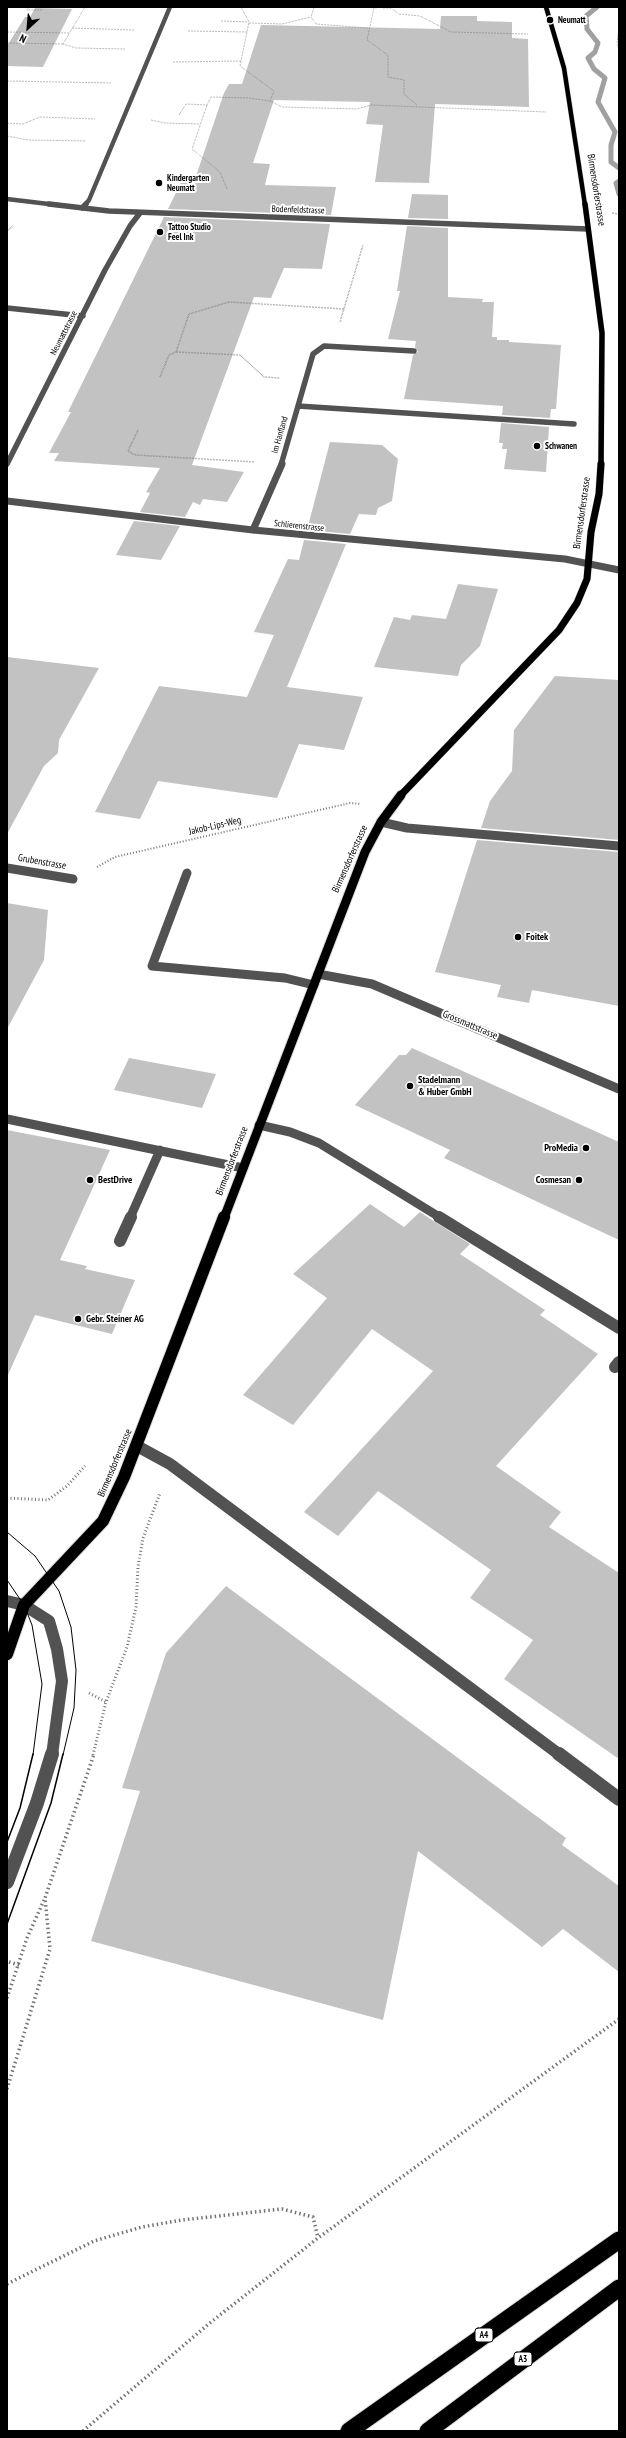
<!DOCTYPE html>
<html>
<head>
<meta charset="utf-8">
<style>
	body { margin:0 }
	#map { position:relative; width:626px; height:2438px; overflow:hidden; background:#fff; font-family:"PT Sans Narrow",sans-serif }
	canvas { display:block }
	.frame { position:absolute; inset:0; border:8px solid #000; pointer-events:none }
	.north { position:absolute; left:8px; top:8px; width:40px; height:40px; -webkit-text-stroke:3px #fff; paint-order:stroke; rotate:206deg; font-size:11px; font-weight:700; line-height:16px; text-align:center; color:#000 }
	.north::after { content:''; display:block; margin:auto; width:14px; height:18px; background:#000; clip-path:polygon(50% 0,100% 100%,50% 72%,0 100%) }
</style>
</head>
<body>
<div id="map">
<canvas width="626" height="2438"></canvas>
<div class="frame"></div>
<div class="north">N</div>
</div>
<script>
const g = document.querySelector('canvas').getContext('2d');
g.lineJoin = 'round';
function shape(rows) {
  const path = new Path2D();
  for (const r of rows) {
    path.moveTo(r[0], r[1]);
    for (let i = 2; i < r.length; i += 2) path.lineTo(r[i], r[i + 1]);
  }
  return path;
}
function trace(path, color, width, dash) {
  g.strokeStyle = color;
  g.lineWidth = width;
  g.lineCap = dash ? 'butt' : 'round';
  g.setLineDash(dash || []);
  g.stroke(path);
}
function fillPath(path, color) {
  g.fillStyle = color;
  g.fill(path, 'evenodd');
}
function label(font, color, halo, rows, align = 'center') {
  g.font = font + ' "PT Sans Narrow",sans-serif';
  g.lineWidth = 4;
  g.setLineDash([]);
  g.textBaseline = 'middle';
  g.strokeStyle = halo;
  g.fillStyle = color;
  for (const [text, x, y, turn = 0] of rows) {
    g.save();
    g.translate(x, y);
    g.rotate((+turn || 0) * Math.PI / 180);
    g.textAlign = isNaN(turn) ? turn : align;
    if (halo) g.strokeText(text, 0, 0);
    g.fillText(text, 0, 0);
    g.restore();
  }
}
trace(shape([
	[597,7,586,16,587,29,598,43,595,52,588,58,594,69,605,78,598,102,615,132,611,145,611,162,619,168],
	[619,181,616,183,619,194]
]), '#a0a0a0', 5);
fillPath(shape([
	[35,8,72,9,43,67,7,66,7,46,25,17,30,17],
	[441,16,477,16,477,21,512,22,512,38,528,39,529,107,435,104,429,183,375,182,383,125,366,124,370,102,274,100,253,163,270,164,265,185,336,187,331,215,168,209,184,176,196,176,224,93,229,84,242,84,261,25,440,29],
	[412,194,448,195,448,219,408,218],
	[164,217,330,224,322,269,284,268,271,298,254,297,192,465,244,472,227,502,203,499,200,505,193,502,185,517,140,512,150,493,146,492,160,468,54,461,59,453,49,453,71,412,68,412],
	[407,226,448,228,448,297,483,299,482,302,494,302,492,337,497,337,497,340,509,340,509,342,561,345,556,409,551,409,550,418,502,415,503,406,404,399,413,355,418,352,415,347,416,341,388,339,400,291,397,291],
	[501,423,549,427,546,472,504,469,507,449,502,449,503,443,499,443],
	[330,442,382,445,398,459,392,501,378,508,376,515,359,514,350,534,307,530],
	[134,521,180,526,161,560,116,555],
	[304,540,346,544,287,687,363,697,344,750,299,744,277,798,158,781,140,819,95,812,159,686,247,697,274,635,254,632,288,559,299,560],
	[458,584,498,589,480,646,461,665,458,676,374,667,394,617,410,620,412,615,446,619],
	[7,657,99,668,59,740,58,753,44,766,7,834],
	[555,676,619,680,619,840,481,828,490,801,512,771,514,730],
	[477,840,619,852,619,1006,532,990,529,1003,497,997,501,985,435,972],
	[7,903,48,910,44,960,7,1029],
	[412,1048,619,1142,619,1240,444,1158,450,1150,355,1105,399,1055,406,1055],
	[129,1058,172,1066,216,1074,202,1108,114,1090],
	[7,1130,110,1150,60,1260,87,1266,85,1269,135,1280,112,1334,35,1315,7,1377],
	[370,1204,404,1227,420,1212,432,1220,470,1244,460,1254,545,1310,540,1315,598,1354,496,1466,561,1512,549,1527,619,1573,619,1759,504,1679,533,1640,470,1598,491,1570,378,1491,338,1536,304,1512,433,1371,372,1329,293,1425,243,1395,327,1298,293,1274],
	[226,1586,566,1838,562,1845,619,1886,619,1972,563,1929,542,1947,418,1851,383,2020,91,1941,140,1791,122,1788,166,1653]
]), '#c2c2c2');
const majorFar4 = shape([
	[546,7,564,68,585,205]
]);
const majorFar3 = shape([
	[585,204,602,333,601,465]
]);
const majorFar2 = shape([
	[400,796,559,630,577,603,587,579,591,532,599,494,601,464]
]);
const majorFar1 = shape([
	[224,1218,365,852,381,822,401,795]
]);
const major = shape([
	[7,1654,24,1605,103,1521,124,1477,224,1217]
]);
const highway = shape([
	[349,2431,619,2240],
	[428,2431,619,2288]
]);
trace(majorFar4, '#dbdbdb', 5.5);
trace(majorFar3, '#dbdbdb', 6);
trace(majorFar2, '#dbdbdb', 8);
trace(majorFar1, '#dbdbdb', 11);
trace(major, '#dbdbdb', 14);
trace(highway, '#dbdbdb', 19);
trace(shape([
	[29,7,27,10,42,10],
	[85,7,63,44,76,48,125,49],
	[241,7,249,22,240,66,274,91,270,101],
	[314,7,311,17,316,24,368,28],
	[383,7,374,8,367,40,388,55,388,77,404,80,404,94,417,105],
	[383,8,391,8,399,14,420,16,451,32,528,34],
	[221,21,248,22],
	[249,23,282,24,311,17],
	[619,26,617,44,619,49],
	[72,28,134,30],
	[188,31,247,32],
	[7,32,69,33],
	[7,43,63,44],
	[173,62,241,61],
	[7,81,112,83],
	[207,105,192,149,220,172,227,189],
	[179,115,186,104,207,105,211,97,249,98,270,101,282,107,357,109,371,105,546,112],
	[151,120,165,123,200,124],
	[7,123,23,124,40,117,95,119],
	[7,136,28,140,86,141]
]), '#747474', 1, [0.5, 1]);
trace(shape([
	[612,213,619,214],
	[7,231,13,226],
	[340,322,363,245],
	[176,352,240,355,264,377,280,378],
	[160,377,169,355,176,352,189,314,229,302,344,309],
	[138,430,128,451,135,455,255,462]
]), '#747474', 1.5, [0.5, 1]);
trace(shape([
	[97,867,115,857,350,803,361,804]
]), '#747474', 2, [1, 2]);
trace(shape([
	[7,1498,48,1500,67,1486,85,1466],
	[89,1693,106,1702],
	[93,1755,106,1702,127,1647,136,1607,138,1567,143,1538,160,1493]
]), '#747474', 3, [1, 2.5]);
trace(shape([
	[9,1962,19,1965],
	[7,1998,27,1938,45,1898],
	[7,2089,50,1949,45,1898,94,1754],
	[7,2284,94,2241,142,2227,182,2220,282,2209,313,2217,318,2238],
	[83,2431,211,2322,318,2238,619,2019]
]), '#747474', 3.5, [1.5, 3]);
trace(shape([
	[7,199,57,205],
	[85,205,89,200,170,7]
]), '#525252', 4.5);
trace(shape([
	[49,204,109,211,588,229],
	[82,208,86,204],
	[7,308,83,316],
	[298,406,574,424],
	[7,464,105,270,130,226,140,213],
	[281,465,313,354,324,346,414,351]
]), '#525252', 5.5);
trace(shape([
	[7,501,253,530,565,559,619,570],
	[253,530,282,464]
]), '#525252', 7);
trace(shape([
	[381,822,407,828,619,846],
	[7,868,73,879],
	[187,873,152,966,285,978,314,985],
	[318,974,372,984,619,1089],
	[7,1119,243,1168],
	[259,1125,290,1132,319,1143,441,1218],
	[130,1218,160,1150]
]), '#525252', 9);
trace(shape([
	[439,1217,619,1328],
	[120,1241,131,1217],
	[615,1367,619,1362],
	[137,1446,170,1464,560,1755],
	[7,1601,24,1605,49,1621,57,1649,62,1681,52,1755]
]), '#525252', 12);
trace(shape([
	[559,1754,619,1799],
	[7,1882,37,1803,52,1754]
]), '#525252', 14);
trace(majorFar4, '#000', 4.5);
trace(majorFar3, '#000', 5.5);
trace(majorFar2, '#000', 7);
trace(majorFar1, '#000', 9);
trace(major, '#000', 12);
trace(highway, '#000', 17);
trace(shape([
	[7,1532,35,1556,59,1591,71,1627,76,1670,74,1708,63,1755],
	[7,1580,24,1605,32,1625,42,1684,33,1755]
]), '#000', 1);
trace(shape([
	[7,1842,20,1808,33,1754],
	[7,1924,51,1803,63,1754]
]), '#000', 1.5);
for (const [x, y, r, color] of [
	[550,20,4,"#000"],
	[159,183,4,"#000"],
	[160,232,4,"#000"],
	[537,446,4,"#000"],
	[518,937,4,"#000"],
	[410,1086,4,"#000"],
	[586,1148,4,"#000"],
	[90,1180,4,"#000"],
	[579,1180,4,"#000"],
	[78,1319,4,"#000"]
]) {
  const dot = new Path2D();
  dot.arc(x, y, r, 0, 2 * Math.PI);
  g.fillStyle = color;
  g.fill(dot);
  trace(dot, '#fff', 1.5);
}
label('bold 9px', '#000', '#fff', [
	["Neumatt",558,20],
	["Kindergarten",167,178],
	["Neumatt",167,188],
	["Tattoo Studio",168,227],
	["Feel Ink",168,237],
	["Schwanen",545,446]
], 'left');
label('9px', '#000', '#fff', [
	["Bodenfeldstrasse",298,210,2],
	["Neumattstrasse",64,333,-63],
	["Im Hanfland",280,435,-74],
	["Schlierenstrasse",299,526,6]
]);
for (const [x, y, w] of [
	[484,2335,18],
	[523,2359,18]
]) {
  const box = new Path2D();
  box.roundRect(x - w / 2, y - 7, w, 14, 3);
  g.fillStyle = '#fff';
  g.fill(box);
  trace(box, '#000', 1);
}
label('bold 9px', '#000', null, [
	["A4",484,2335],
	["A3",523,2359]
]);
label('10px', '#000', '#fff', [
	["Birmensdorferstrasse",596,190,81],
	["Birmensdorferstrasse",582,513,-82],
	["Jakob-Lips-Weg",215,826,-13],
	["Birmensdorferstrasse",350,859,-66],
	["Grubenstrasse",42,862,10],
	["Grossmattstrasse",470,1025,23],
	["Birmensdorferstrasse",232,1161,-69],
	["Birmensdorferstrasse",115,1463,-67]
]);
label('bold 10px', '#000', '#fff', [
	["Foitek",526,937],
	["Stadelmann",418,1080],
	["& Huber GmbH",418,1092],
	["ProMedia",578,1148,"right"],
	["BestDrive",98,1180],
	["Cosmesan",571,1180,"right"],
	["Gebr. Steiner AG",86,1319]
], 'left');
</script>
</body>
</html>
